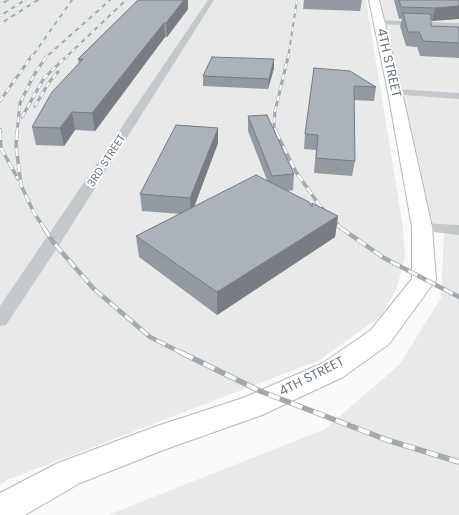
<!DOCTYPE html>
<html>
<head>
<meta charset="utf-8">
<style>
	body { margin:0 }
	canvas { display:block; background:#fafaf8 }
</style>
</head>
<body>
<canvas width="459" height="515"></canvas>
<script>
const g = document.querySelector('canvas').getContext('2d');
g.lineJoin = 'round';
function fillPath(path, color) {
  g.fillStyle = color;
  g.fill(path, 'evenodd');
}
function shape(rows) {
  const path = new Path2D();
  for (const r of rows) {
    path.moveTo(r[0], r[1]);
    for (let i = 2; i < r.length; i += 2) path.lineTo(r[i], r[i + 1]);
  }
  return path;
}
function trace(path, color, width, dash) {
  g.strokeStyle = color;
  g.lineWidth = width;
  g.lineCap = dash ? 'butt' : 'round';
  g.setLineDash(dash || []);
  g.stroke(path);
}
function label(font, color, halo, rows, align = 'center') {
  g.font = font + ' Poppins,sans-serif';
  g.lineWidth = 4;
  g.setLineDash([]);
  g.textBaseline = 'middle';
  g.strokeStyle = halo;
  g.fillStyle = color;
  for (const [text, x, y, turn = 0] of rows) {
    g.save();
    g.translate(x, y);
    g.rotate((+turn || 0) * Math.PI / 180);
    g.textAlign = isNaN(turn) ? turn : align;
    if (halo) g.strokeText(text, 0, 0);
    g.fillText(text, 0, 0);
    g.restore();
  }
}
fillPath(shape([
	[0,0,366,0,403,227,405,257,397,287,382,315,320,360,7,480,0,485],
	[380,0,459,0,459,515,108,515,325,429,399,365,441,298,444,232,430,231]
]), '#e8e9e9');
const secondary = shape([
	[369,0,379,0,402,92,432,227,436,280,432,285,389,344,343,377,262,415,166,449,80,483,25,515,0,515,0,493,58,463,157,426,243,398,323,363,371,330,412,279,412,227,388,92,369,0]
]);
trace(secondary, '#b3babf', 2);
fillPath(shape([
	[208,0,214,0,61,242,6,325,0,326,0,306,208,0],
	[375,20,459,23,459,27,378,24,374,22,375,20],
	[395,89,459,93,459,99,391,94,390,92,395,89],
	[422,223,459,225,459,235,417,230,415,227,417,224,422,223]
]), '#c3c8cc');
fillPath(secondary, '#fff');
const railFar4 = shape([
	[0,5,8,0],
	[0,16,25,0],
	[0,24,38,0],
	[31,58,72,0],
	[45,58,110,0],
	[65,58,126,0],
	[288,58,297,0]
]);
const railFar3 = shape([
	[0,101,31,57],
	[35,106,50,81,58,72],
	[22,117,44,78,66,57],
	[0,129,0,133],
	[17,133,20,103,34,75,46,57],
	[277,133,274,127,275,111,288,57]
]);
const railFar2 = shape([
	[0,132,1,148,18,179],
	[17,132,16,146,21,185,34,213,45,229],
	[276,132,296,172,320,206,342,229]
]);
const railFar1 = shape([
	[44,228,53,242,93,288,150,337,184,354],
	[341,228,384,258,459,297]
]);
const rail = shape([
	[182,353,260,391,387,440,459,462]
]);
trace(railFar4, '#a2aab0', 2);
trace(railFar3, '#a2aab0', 3);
trace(railFar2, '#a2aab0', 3.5);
trace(railFar1, '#a2aab0', 4.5);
trace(rail, '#a2aab0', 5.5);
trace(railFar4, '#fff', 1.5, [4.5]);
trace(railFar3, '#fff', 2, [5.5]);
trace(railFar2, '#fff', 2.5, [8]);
trace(railFar1, '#fff', 3, [10]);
trace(rail, '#fff', 4, [12]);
fillPath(shape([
	[138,0,188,0,188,9,167,37,165,37,95,131,75,130,64,146,36,145,32,127,79,64,78,59],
	[304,0,362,0,360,11,303,9],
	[394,0,459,0,459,19,431,20,431,26,459,27,459,58,420,56,417,47,406,46,400,26,402,19,399,19],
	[274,59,274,68,268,89,203,86,203,76],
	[314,68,376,87,374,101,354,100,355,161,352,176,314,173,316,150,304,149,305,134],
	[248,116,294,174,293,190,288,191,312,207,338,216,335,237,217,315,139,257,136,236,180,214,142,211,140,194,218,143,194,207,267,180,248,131]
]), '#929a9f');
fillPath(shape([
	[184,0,188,0,188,9,167,37,166,23],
	[459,6,459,19,432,21,435,8],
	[164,23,165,37,95,131,92,113],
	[274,59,274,68,268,89,269,79],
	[72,112,75,130,64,146,60,128],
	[218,128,218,143,191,215,190,198],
	[338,216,335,237,217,315,217,292]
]), '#777d82');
const building = shape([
	[138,0,184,0,166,23,164,23,92,113,72,112,60,128,32,127,52,92,83,59,78,59,138,0],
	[399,0,459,0,459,6,435,8,401,7,399,0],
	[403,13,431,14,431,26,459,27,459,43,423,41,419,32,408,32,403,13],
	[212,57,274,59,269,79,203,76,212,57],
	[314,68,350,71,376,87,354,86,355,161,316,158,318,135,305,134,314,68],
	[267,115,294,174,272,176,248,116,267,115],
	[176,125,218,128,190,198,140,194,176,125],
	[256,175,309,202,312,207,312,203,338,216,217,292,136,236,256,175]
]);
fillPath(building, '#aab3b9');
trace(building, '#777d82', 1);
label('11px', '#657683', '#fff', [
	["3RD STREET",107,161,-57]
]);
label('13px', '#657683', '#fff', [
	["4TH STREET",388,63,77],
	["4TH STREET",312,377,-27]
]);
</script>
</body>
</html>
